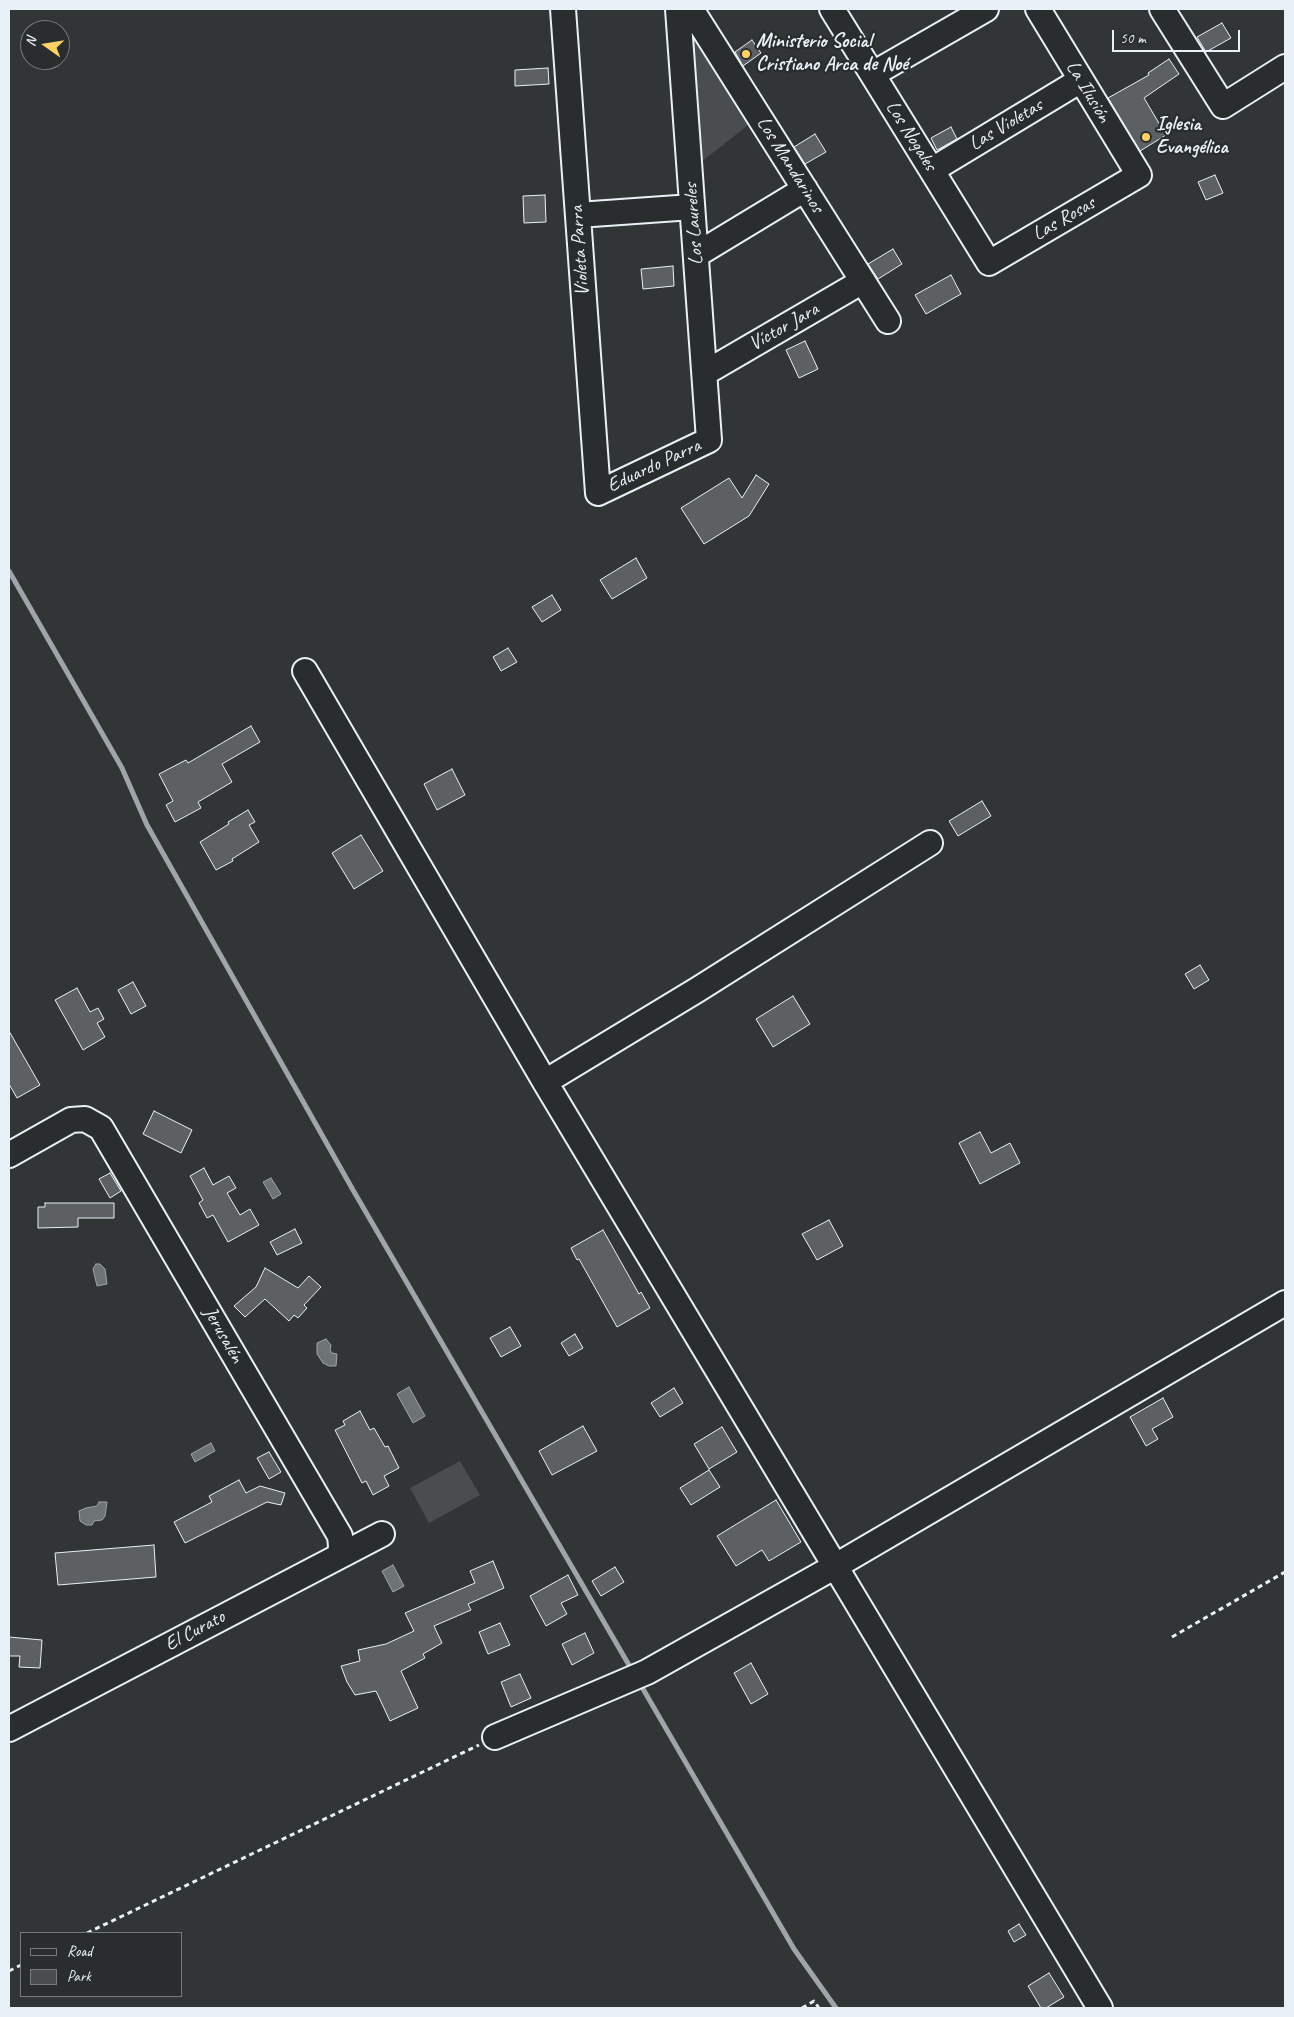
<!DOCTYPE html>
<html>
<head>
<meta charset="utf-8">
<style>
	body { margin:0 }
	#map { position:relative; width:1294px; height:2017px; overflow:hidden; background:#323536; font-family:Caveat,sans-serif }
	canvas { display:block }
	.frame { position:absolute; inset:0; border:10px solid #e8f1f8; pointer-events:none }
	.legend { position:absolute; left:20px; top:1932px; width:162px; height:65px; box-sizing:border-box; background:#2a2d2e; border:1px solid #767b7f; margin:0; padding:6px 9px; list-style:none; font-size:15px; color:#e8f1f8 }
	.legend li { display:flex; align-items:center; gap:10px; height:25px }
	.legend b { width:25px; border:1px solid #767b7f }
	.north { position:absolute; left:20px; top:20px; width:50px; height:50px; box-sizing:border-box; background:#2a2d2e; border:1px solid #767b7f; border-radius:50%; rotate:283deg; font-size:14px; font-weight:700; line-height:20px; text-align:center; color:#e8f1f8 }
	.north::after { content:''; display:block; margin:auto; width:18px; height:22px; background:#ffd166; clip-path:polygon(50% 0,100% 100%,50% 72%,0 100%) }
	.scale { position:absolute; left:1112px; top:30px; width:128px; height:22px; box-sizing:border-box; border:2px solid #e8f1f8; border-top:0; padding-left:6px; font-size:15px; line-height:18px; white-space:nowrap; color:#e8f1f8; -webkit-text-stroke:4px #2a2d2e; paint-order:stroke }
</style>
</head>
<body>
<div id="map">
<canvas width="1294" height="2017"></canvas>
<div class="frame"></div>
<ul class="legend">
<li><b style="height:6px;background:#2a2d2e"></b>Road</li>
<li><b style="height:14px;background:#494d4f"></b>Park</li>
</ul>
<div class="north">N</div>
<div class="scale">50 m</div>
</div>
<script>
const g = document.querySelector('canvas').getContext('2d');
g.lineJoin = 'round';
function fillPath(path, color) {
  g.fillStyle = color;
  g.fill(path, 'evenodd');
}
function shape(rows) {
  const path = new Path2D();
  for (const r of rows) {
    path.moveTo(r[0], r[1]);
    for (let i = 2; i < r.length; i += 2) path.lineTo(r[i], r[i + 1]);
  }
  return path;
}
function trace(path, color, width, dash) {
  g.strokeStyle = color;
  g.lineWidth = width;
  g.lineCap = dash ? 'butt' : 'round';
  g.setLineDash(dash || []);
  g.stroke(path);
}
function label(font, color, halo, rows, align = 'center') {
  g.font = font + ' Caveat,sans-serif';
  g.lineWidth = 4.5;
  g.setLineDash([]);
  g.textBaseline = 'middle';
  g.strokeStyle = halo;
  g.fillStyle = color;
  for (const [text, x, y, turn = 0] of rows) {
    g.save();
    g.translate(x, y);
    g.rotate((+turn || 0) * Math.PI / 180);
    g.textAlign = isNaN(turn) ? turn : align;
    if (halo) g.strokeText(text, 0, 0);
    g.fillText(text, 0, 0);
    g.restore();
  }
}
fillPath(shape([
	[690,29,751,123,701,162],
	[460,1461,480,1495,429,1523,410,1488]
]), '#494d4f');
const water = shape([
	[271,1178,281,1194,273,1199,263,1182,271,1178],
	[96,1264,100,1264,105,1269,107,1284,97,1286,93,1269,96,1264],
	[326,1339,331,1345,330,1350,332,1353,337,1354,336,1366,329,1366,323,1363,317,1354,317,1343,326,1339],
	[409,1387,425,1416,413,1423,397,1394,409,1387],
	[211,1443,215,1451,195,1462,191,1454,211,1443],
	[99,1502,107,1502,105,1516,102,1520,94,1521,92,1525,86,1525,80,1521,79,1511,86,1508,97,1506,99,1502],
	[393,1565,404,1586,393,1592,382,1571,393,1565]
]);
fillPath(water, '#6e7376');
trace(water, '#9fa5aa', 1);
trace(shape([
	[9,571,122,768,147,825,353,1190,633,1672],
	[639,1682,794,1949,836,2008]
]), '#9fa5aa', 5);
const building = shape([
	[1222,23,1231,38,1206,52,1197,37,1222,23],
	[752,40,761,53,743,66,735,52,752,40],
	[1169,59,1179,74,1144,98,1166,135,1140,151,1108,98,1149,75,1148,73,1169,59],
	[548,68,549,84,515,86,515,70,548,68],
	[951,127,957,139,937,150,931,138,951,127],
	[815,134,826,152,805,164,794,147,815,134],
	[1215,175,1223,193,1206,200,1198,182,1215,175],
	[545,195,546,222,524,223,523,196,545,195],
	[893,249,902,264,878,279,868,264,893,249],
	[673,266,674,286,643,289,641,269,673,266],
	[951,275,961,294,926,314,915,295,951,275],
	[805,341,818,369,799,378,786,350,805,341],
	[756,475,769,484,749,516,704,544,681,508,729,478,742,498,756,475],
	[636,558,647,578,612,599,600,580,636,558],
	[552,595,561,610,542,622,532,607,552,595],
	[508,648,517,662,501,671,493,657,508,648],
	[251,726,260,742,222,764,232,782,198,802,201,808,175,822,166,805,173,801,159,774,186,760,188,763,251,726],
	[452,769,465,795,437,810,424,784,452,769],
	[982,801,991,816,958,836,949,821,982,801],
	[248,810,255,822,249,825,259,842,232,859,233,861,216,870,200,842,229,824,228,822,248,810],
	[361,835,383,871,354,889,332,853,361,835],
	[1200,965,1209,980,1194,989,1185,974,1200,965],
	[133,982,146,1006,131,1014,118,990,133,982],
	[77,988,90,1012,98,1008,104,1019,97,1023,105,1037,83,1050,55,1000,77,988],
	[793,996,810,1024,773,1047,756,1019,793,996],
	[9,1031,40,1085,17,1098,9,1084,9,1031],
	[154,1111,192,1130,181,1153,143,1134,154,1111],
	[980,1132,991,1153,1010,1143,1020,1163,980,1184,959,1143,980,1132],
	[204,1168,213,1185,229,1176,236,1188,227,1193,240,1215,250,1209,259,1225,228,1242,213,1215,207,1218,199,1203,203,1200,190,1176,204,1168],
	[110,1173,121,1191,110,1198,99,1179,110,1173],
	[45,1203,114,1203,114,1218,78,1218,78,1227,38,1228,38,1207,45,1207,45,1203],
	[829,1220,843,1246,817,1260,802,1234,829,1220],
	[295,1229,302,1243,277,1255,270,1242,295,1229],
	[603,1230,639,1294,641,1292,650,1308,617,1327,579,1259,577,1260,571,1248,603,1230],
	[265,1268,298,1288,309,1276,321,1287,304,1305,307,1308,298,1318,294,1315,289,1321,265,1299,245,1317,234,1306,256,1287,265,1268],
	[510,1327,521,1346,501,1357,490,1338,510,1327],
	[575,1334,583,1348,569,1356,561,1343,575,1334],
	[674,1388,683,1403,660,1417,651,1403,674,1388],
	[1163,1398,1173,1417,1152,1429,1158,1439,1146,1446,1130,1417,1163,1398],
	[360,1411,370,1430,374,1428,385,1447,388,1446,399,1468,384,1476,389,1486,373,1495,366,1481,362,1483,335,1430,345,1425,343,1421,360,1411],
	[583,1426,597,1451,552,1475,539,1451,583,1426],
	[722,1427,737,1452,709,1469,694,1444,722,1427],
	[269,1452,281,1472,269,1479,257,1458,269,1452],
	[709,1470,720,1487,691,1505,680,1488,709,1470],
	[239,1480,246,1493,260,1486,285,1493,281,1505,267,1502,185,1543,174,1522,212,1502,209,1496,239,1480],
	[776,1500,801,1542,769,1561,762,1550,736,1566,717,1536,776,1500],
	[154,1545,156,1577,58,1585,55,1553,154,1545],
	[493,1561,504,1588,468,1604,471,1610,434,1626,442,1643,423,1654,425,1658,401,1671,418,1708,390,1721,376,1691,355,1695,347,1682,341,1666,360,1661,358,1650,386,1644,414,1631,405,1613,475,1583,470,1571,493,1561],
	[615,1567,624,1582,601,1596,592,1581,615,1567],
	[568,1575,578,1595,561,1603,567,1614,546,1626,530,1596,568,1575],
	[500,1623,510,1645,488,1654,479,1632,500,1623],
	[585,1633,594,1653,572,1665,562,1644,585,1633],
	[9,1637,42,1640,40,1668,19,1667,20,1656,9,1656,9,1637],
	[751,1663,768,1694,751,1704,734,1673,751,1663],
	[520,1674,531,1698,511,1707,501,1682,520,1674],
	[1019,1924,1026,1935,1014,1942,1008,1931,1019,1924],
	[1049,1973,1064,1997,1046,2008,1041,2008,1028,1986,1049,1973]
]);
fillPath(building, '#5c6063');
trace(building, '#e8f1f8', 1);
const minor = shape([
	[563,9,598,493,709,440,678,9],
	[691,9,888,321],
	[832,9,989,263,1139,175,1038,9],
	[1162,9,1223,106,1285,67],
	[873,74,986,9],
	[932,170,1081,80],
	[578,215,692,207],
	[696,255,805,189],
	[705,373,863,281],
	[305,671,545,1082,1100,2008],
	[545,1082,697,990,930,843],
	[9,1155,71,1120,85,1119,101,1128,340,1536,341,1546,340,1556],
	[9,1729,382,1534],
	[495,1737,647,1672,834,1567,1285,1303]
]);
trace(minor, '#e8f1f8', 28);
trace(shape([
	[1172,1637,1285,1572],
	[87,1933,479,1745],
	[9,1971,21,1965],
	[802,2008,814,2001,819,2008]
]), '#e8f1f8', 3, [5, 4]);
trace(minor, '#2a2d2e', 24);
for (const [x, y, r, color] of [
	[746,54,5,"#ffd166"],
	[1146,137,5,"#ffd166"]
]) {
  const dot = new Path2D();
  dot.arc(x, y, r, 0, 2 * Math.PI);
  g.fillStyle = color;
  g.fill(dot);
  trace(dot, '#2a2d2e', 2);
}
label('bold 20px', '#e8f1f8', '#2a2d2e', [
	["Ministerio Social",756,42],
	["Cristiano Arca de Noé",756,65],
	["Iglesia",1156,125],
	["Evangélica",1156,148]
], 'left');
label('20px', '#e8f1f8', '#2a2d2e', [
	["La Ilusión",1088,92,59],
	["Las Violetas",1006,125,-31],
	["Los Nogales",911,136,58],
	["Los Mandarinos",790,165,58],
	["Las Rosas",1064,219,-30],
	["Los Laureles",694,224,-94],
	["Violeta Parra",580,251,-94],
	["Víctor Jara",784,327,-30],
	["Eduardo Parra",654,466,-25],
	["Jerusalén",223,1335,60],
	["El Curato",195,1631,-28]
]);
</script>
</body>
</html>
